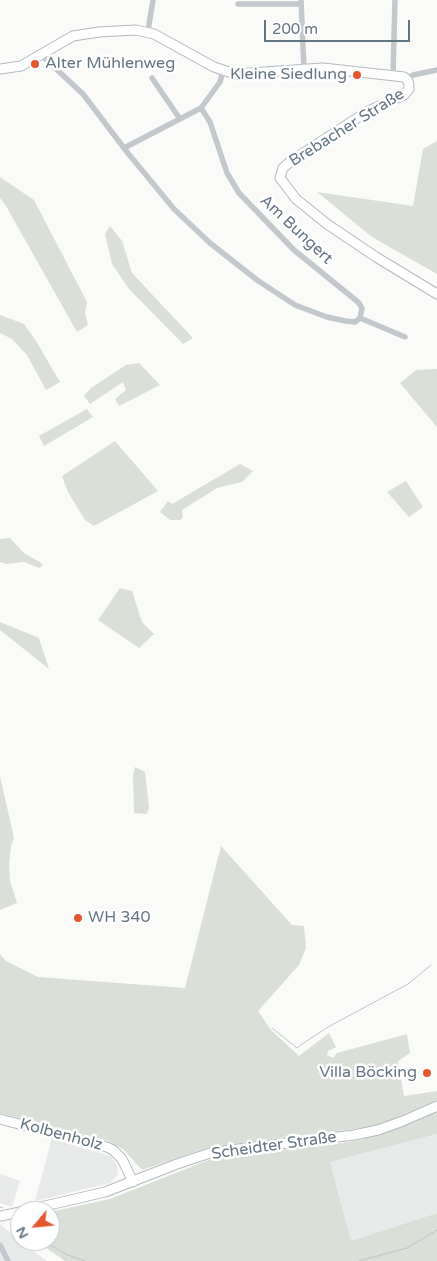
<!DOCTYPE html>
<html>
<head>
<meta charset="utf-8">
<style>
	body { margin:0 }
	#map { position:relative; width:437px; height:1261px; overflow:hidden; background:#fafaf8; font-family:"Varela Round",sans-serif }
	canvas { display:block }
	.north { position:absolute; left:10px; top:1201px; width:50px; height:50px; box-sizing:border-box; background:#fff; border:1px solid #c1c8cd; border-radius:50%; rotate:242deg; font-size:14px; font-weight:700; line-height:20px; text-align:center; color:#657683 }
	.north::after { content:''; display:block; margin:auto; width:18px; height:22px; background:#e4572e; clip-path:polygon(50% 0,100% 100%,50% 72%,0 100%) }
	.scale { position:absolute; left:264px; top:20px; width:146px; height:22px; box-sizing:border-box; border:2px solid #657683; border-top:0; padding-left:6px; font-size:15px; line-height:18px; white-space:nowrap; color:#657683; -webkit-text-stroke:4px #fff; paint-order:stroke }
</style>
</head>
<body>
<div id="map">
<canvas width="437" height="1261"></canvas>
<div class="north">N</div>
<div class="scale">200 m</div>
</div>
<script>
const g = document.querySelector('canvas').getContext('2d');
g.lineJoin = 'round';
function fillPath(path, color) {
  g.fillStyle = color;
  g.fill(path, 'evenodd');
}
function shape(rows) {
  const path = new Path2D();
  for (const r of rows) {
    path.moveTo(r[0], r[1]);
    for (let i = 2; i < r.length; i += 2) path.lineTo(r[i], r[i + 1]);
  }
  return path;
}
function trace(path, color, width, dash) {
  g.strokeStyle = color;
  g.lineWidth = width;
  g.lineCap = dash ? 'butt' : 'round';
  g.setLineDash(dash || []);
  g.stroke(path);
}
function label(font, color, halo, rows, align = 'center') {
  g.font = font + ' "Varela Round",sans-serif';
  g.lineWidth = 5;
  g.setLineDash([]);
  g.textBaseline = 'middle';
  g.strokeStyle = halo;
  g.fillStyle = color;
  for (const [text, x, y, turn = 0] of rows) {
    g.save();
    g.translate(x, y);
    g.rotate((+turn || 0) * Math.PI / 180);
    g.textAlign = isNaN(turn) ? turn : align;
    if (halo) g.strokeText(text, 0, 0);
    g.fillText(text, 0, 0);
    g.restore();
  }
}
fillPath(shape([
	[437,1134,437,1213,351,1241,330,1162],
	[52,1138,110,1156,117,1164,118,1173,116,1177,110,1183,35,1201],
	[0,1174,20,1181,12,1207,0,1203],
	[0,1224,20,1241,47,1261,0,1261]
]), '#e8e9e9');
fillPath(shape([
	[437,141,437,274,372,237,317,192,413,206,423,149],
	[0,177,34,200,87,302,85,313,88,325,77,332,6,206,0,198],
	[110,226,122,241,132,273,193,338,183,344,129,289,112,264,105,234],
	[0,315,24,324,36,341,60,382,46,390,27,355,12,339,0,333],
	[139,363,160,385,119,406,115,399,126,390,123,382,90,404,84,396,91,388,126,365],
	[437,369,437,427,400,383,416,370],
	[87,409,93,417,44,446,39,436],
	[115,441,158,491,94,526,85,520,68,492,62,476],
	[240,464,253,471,242,482,217,488,182,510,183,517,180,520,170,520,160,512,168,501,172,504],
	[406,481,423,507,409,517,387,492],
	[10,538,24,553,43,564,40,568,24,562,6,564,0,562,0,539],
	[120,588,132,591,142,622,154,634,139,648,98,620],
	[0,622,39,638,49,669,0,630],
	[135,767,145,772,149,807,147,814,134,813,133,775],
	[0,776,14,838,11,846,9,865,10,881,17,903,0,910],
	[221,846,292,925,304,926,306,948,299,965,258,1011,271,1030,299,1056,329,1033,336,1047,328,1051,327,1055,333,1058,337,1053,407,1034,410,1053,398,1061,404,1096,437,1091,437,1100,378,1126,209,1147,142,1170,124,1150,109,1141,0,1113,0,954,6,961,38,977,185,988],
	[437,1109,437,1134,330,1162,351,1241,437,1213,437,1261,65,1261,36,1241,50,1241,50,1212,110,1199,211,1159,233,1155,328,1145,361,1140]
]), '#dadfd7');
trace(shape([
	[272,1028,297,1048,302,1044,328,1027,408,984,431,965],
	[0,1207,3,1208],
	[19,1222,20,1223],
	[44,1241,65,1254,85,1261],
	[359,1261,407,1248,437,1230]
]), '#bbc7cb', 1);
const secondary = shape([
	[0,69,21,66,73,36,99,32,136,30,154,34,214,67,235,74,323,68,404,77,408,81,409,85,409,89,404,95,368,111,291,161,283,168,280,178,296,199,327,224,376,257,437,294],
	[0,1119,107,1147,113,1150,122,1159,133,1182],
	[23,1211,105,1192,177,1164,210,1153,230,1150,354,1135,378,1130,403,1121,437,1106],
	[0,1216,20,1212]
]);
trace(secondary, '#b3babf', 11);
trace(shape([
	[301,0,304,69],
	[238,4,301,4],
	[148,31,153,0],
	[40,54,83,94,127,152,174,209,210,243,257,280,295,305,327,317,345,321,355,322,360,318],
	[393,75,395,0],
	[152,78,180,119],
	[407,79,413,75,437,70],
	[201,108,210,122,227,173,239,193,294,250,358,302,362,308,360,318],
	[124,148,201,108,220,82,223,71],
	[360,318,405,337],
	[0,1245,8,1261]
]), '#c3c8cc', 5.5);
trace(secondary, '#fff', 9);
for (const [x, y, r, color] of [
	[35,64,5,"#e4572e"],
	[357,75,5,"#e4572e"],
	[78,918,5,"#e4572e"],
	[427,1073,5,"#e4572e"]
]) {
  const dot = new Path2D();
  dot.arc(x, y, r, 0, 2 * Math.PI);
  g.fillStyle = color;
  g.fill(dot);
  trace(dot, '#fff', 2);
}
label('16px', '#657683', '#fff', [
	["Alter Mühlenweg",45,64],
	["Kleine Siedlung",347,75,"right"],
	["WH 340",88,918],
	["Villa Böcking",417,1073,"right"]
], 'left');
label('16px', '#657683', '#fff', [
	["Brebacher Straße",347,128,-32],
	["Am Bungert",296,230,43],
	["Kolbenholz",61,1135,15],
	["Scheidter Straße",274,1146,-8]
]);
</script>
</body>
</html>
